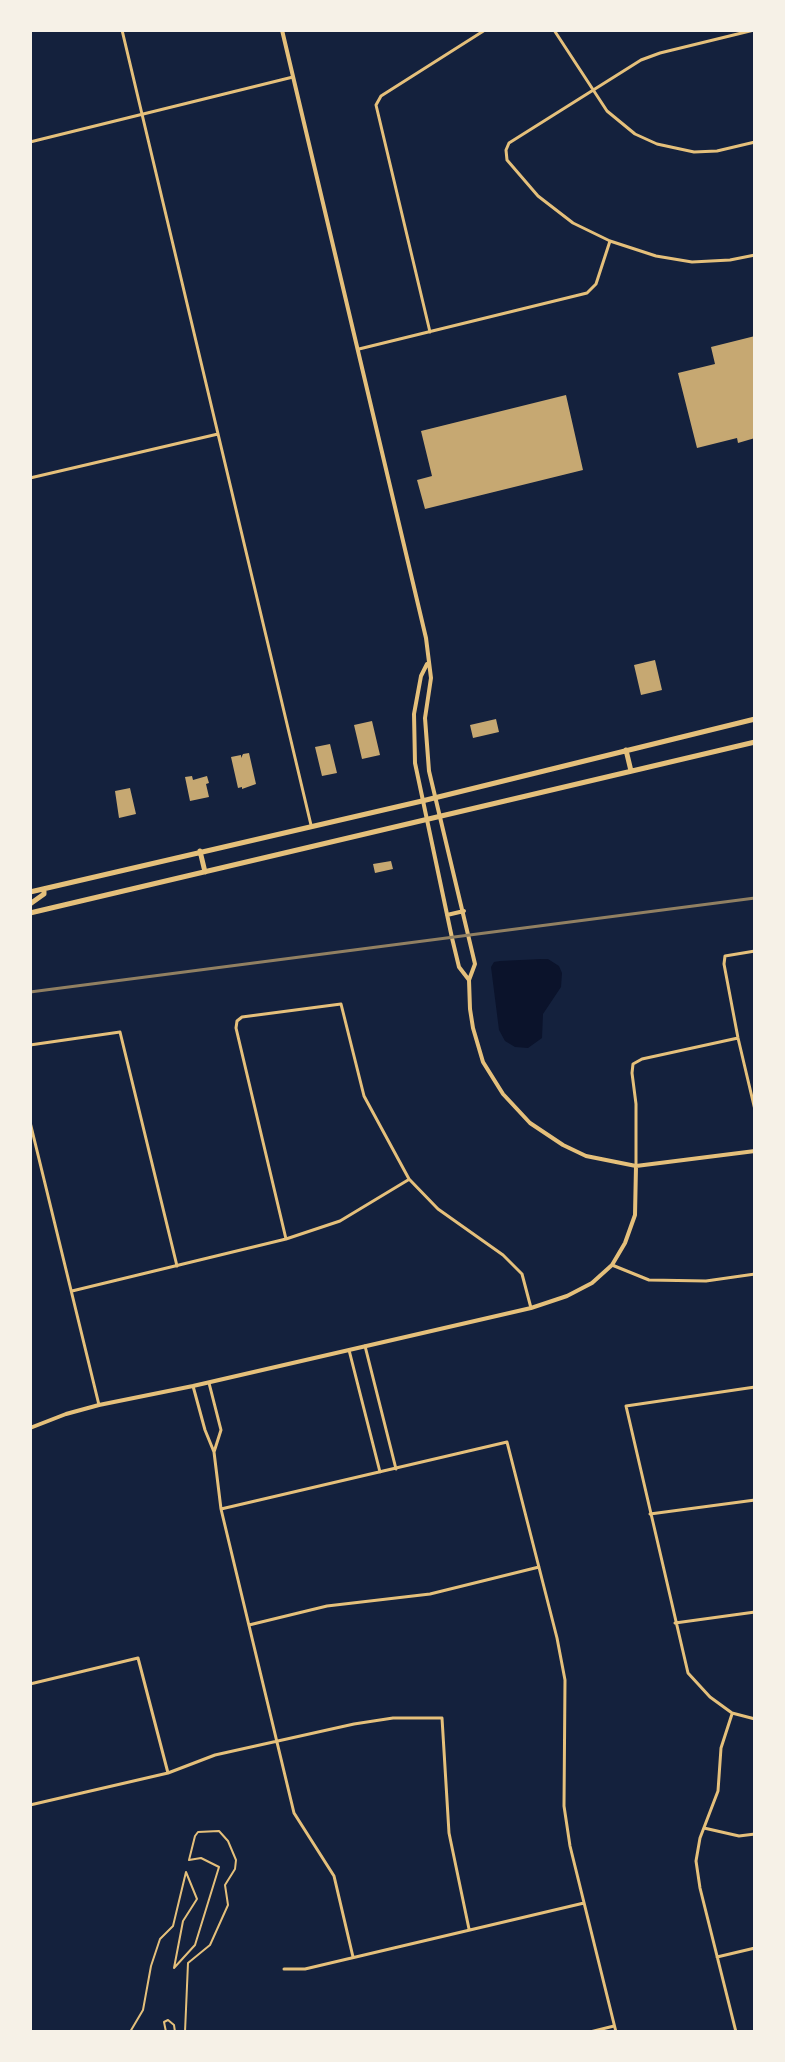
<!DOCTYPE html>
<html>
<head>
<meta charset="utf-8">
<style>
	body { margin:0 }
	#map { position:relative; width:785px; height:2062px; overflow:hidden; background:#14213d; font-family:Signika,sans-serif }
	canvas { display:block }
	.frame { position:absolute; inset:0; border:32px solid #f6f1e7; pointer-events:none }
</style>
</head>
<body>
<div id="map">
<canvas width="785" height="2062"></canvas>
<div class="frame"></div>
</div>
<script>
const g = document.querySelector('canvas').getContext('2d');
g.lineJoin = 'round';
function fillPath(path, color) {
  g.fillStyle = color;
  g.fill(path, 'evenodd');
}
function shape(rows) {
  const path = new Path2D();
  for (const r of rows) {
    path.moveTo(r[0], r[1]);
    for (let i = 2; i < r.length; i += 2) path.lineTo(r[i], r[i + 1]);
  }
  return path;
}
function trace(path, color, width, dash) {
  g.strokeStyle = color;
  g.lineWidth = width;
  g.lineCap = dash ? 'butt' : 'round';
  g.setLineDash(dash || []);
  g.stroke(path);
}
fillPath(shape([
	[541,959,548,959,559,966,562,973,561,987,543,1014,542,1038,528,1048,515,1047,505,1041,499,1030,491,967,494,962,500,961]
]), '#0b132b');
fillPath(shape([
	[755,336,755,438,738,443,737,438,697,448,678,373,715,364,711,347],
	[566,395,583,470,425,509,417,480,432,476,421,431],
	[655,660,662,690,641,695,634,665],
	[496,719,499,732,473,738,470,725],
	[372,721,380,755,362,759,354,725],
	[330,744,337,773,322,776,315,747],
	[249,753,256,784,242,789,242,787,238,788,231,757,241,755,241,758,243,754],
	[192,776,193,780,207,776,209,783,206,784,209,797,190,801,185,777],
	[130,788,136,814,119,818,115,791],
	[391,861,393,869,375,873,373,864]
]), '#c6a872');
trace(shape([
	[130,2032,143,2010,151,1966,160,1939,173,1926,186,1872,197,1899,183,1921,174,1968,195,1945,219,1867,201,1858,189,1860,195,1836,198,1832,219,1831,228,1841,236,1860,235,1869,225,1885,228,1905,210,1945,188,1963,185,2032],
	[166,2032,164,2022,168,2020,174,2025,175,2032]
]), '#e5c07b', 2);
trace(shape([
	[122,30,311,825],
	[554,30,607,111,635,134,657,144,694,152,717,151,755,142],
	[754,30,660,53,641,60,509,143,506,150,507,160,538,196,573,223,610,241,656,256,692,262,730,260,755,255],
	[30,142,293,77],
	[430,332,376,105,381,96,485,30],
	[359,349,587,293,596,284,610,241],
	[30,478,218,434],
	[755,951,725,956,724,964,738,1038,755,1110],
	[30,1045,120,1032,177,1266],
	[30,1122,99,1405],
	[636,1166,636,1104,632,1073,633,1064,642,1059,738,1038],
	[286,1239,236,1028,237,1021,242,1017,341,1004,364,1096,409,1179,438,1209,503,1255,522,1274,531,1308],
	[612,1265,649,1280,706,1281,755,1274],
	[72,1291,286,1239,340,1221,408,1180],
	[365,1346,396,1469],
	[349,1350,380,1472],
	[193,1386,205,1430,214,1452,221,1430,209,1383],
	[755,1387,626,1406,688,1673,710,1697,732,1713,755,1719],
	[214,1452,221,1509,294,1813,334,1876,353,1957],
	[221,1509,507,1442,557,1638,565,1680,564,1806,570,1846,616,2032],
	[650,1514,755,1500],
	[675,1623,755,1612],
	[249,1625,327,1606,430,1594,539,1567],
	[30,1684,138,1658,168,1773],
	[732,1714,721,1748,718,1791,700,1838,696,1861,700,1888,736,2032],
	[30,1805,168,1773,215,1755,354,1724,393,1718,442,1718,449,1833,469,1929],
	[704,1828,739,1836,755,1834],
	[717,1957,755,1948],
	[284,1969,305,1969,584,1903],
	[590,2032,614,2026]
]), '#e5c07b', 3);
trace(shape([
	[282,30,426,638,431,678,425,718,429,771,475,964,469,980,470,1009,473,1028,483,1062,503,1094,530,1123,563,1145,586,1156,636,1166,755,1151],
	[427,664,421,676,414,714,415,763,452,938,459,967,469,980],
	[447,915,464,911],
	[30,1428,66,1414,99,1405,193,1386,531,1308,567,1296,592,1283,612,1265,625,1243,635,1215,636,1166]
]), '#e5c07b', 4);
trace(shape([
	[626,750,631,771],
	[200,851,205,872],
	[30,892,422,801,755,719],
	[30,904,44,894,44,889],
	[30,913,755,742]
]), '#e5c07b', 5);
trace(shape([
	[30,992,755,898]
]), '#918062', 3);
</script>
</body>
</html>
